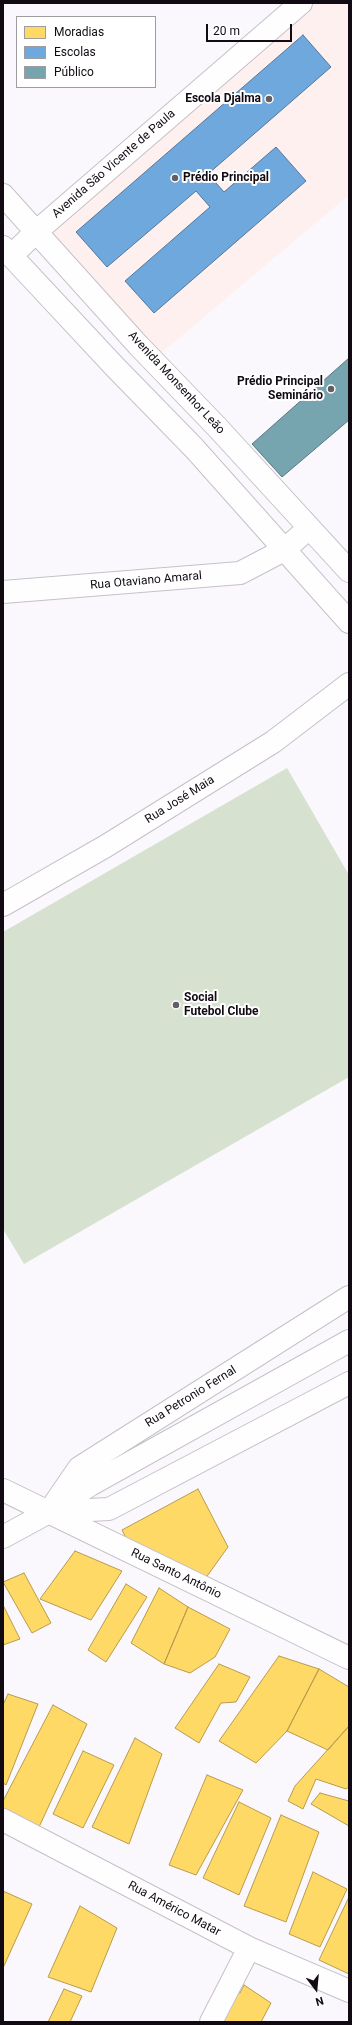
<!DOCTYPE html>
<html>
<head>
<meta charset="utf-8">
<style>
	body { margin:0 }
	#map { position:relative; width:352px; height:2025px; overflow:hidden; background:#faf8fc; font-family:Roboto,sans-serif }
	canvas { display:block }
	.frame { position:absolute; inset:0; border:4px solid #110a13; pointer-events:none }
	.legend { position:absolute; left:16px; top:16px; width:140px; height:72px; box-sizing:border-box; background:#fff; border:1px solid #a09da1; margin:0; padding:5px 7px; list-style:none; font-size:12px; color:#110a13 }
	.legend li { display:flex; align-items:center; gap:8px; height:20px }
	.legend b { width:20px; border:1px solid #a09da1 }
	.north { position:absolute; left:296px; top:1969px; width:40px; height:40px; -webkit-text-stroke:3px #fff; paint-order:stroke; rotate:164deg; font-size:11px; font-weight:700; line-height:16px; text-align:center; color:#110a13 }
	.north::after { content:''; display:block; margin:auto; width:14px; height:18px; background:#110a13; clip-path:polygon(50% 0,100% 100%,50% 72%,0 100%) }
	.scale { position:absolute; left:206px; top:24px; width:86px; height:18px; box-sizing:border-box; border:2px solid #110a13; border-top:0; padding-left:5px; font-size:12px; line-height:14px; white-space:nowrap; color:#110a13; -webkit-text-stroke:3px #fff; paint-order:stroke }
</style>
</head>
<body>
<div id="map">
<canvas width="352" height="2025"></canvas>
<div class="frame"></div>
<ul class="legend">
<li><b style="height:11px;background:#ffd966"></b>Moradias</li>
<li><b style="height:11px;background:#6fa8dc"></b>Escolas</li>
<li><b style="height:11px;background:#76a5af"></b>Público</li>
</ul>
<div class="north">N</div>
<div class="scale">20 m</div>
</div>
<script>
const g = document.querySelector('canvas').getContext('2d');
g.lineJoin = 'round';
function fillPath(path, color) {
  g.fillStyle = color;
  g.fill(path, 'evenodd');
}
function shape(rows) {
  const path = new Path2D();
  for (const r of rows) {
    path.moveTo(r[0], r[1]);
    for (let i = 2; i < r.length; i += 2) path.lineTo(r[i], r[i + 1]);
  }
  return path;
}
function trace(path, color, width, dash) {
  g.strokeStyle = color;
  g.lineWidth = width;
  g.lineCap = dash ? 'butt' : 'round';
  g.setLineDash(dash || []);
  g.stroke(path);
}
function label(font, color, halo, rows, align = 'center') {
  g.font = font + ' Roboto,sans-serif';
  g.lineWidth = 4;
  g.setLineDash([]);
  g.textBaseline = 'middle';
  g.strokeStyle = halo;
  g.fillStyle = color;
  for (const [text, x, y, turn = 0] of rows) {
    g.save();
    g.translate(x, y);
    g.rotate((+turn || 0) * Math.PI / 180);
    g.textAlign = isNaN(turn) ? turn : align;
    if (halo) g.strokeText(text, 0, 0);
    g.fillText(text, 0, 0);
    g.restore();
  }
}
fillPath(shape([
	[301,3,349,3,349,195,154,359,37,231]
]), '#fdf0ef');
fillPath(shape([
	[287,768,349,875,349,1077,24,1264,3,1229,3,932]
]), '#d7e1cf');
const homes = shape([
	[198,1489,228,1547,205,1579,127,1540,122,1530,198,1489],
	[75,1551,122,1571,91,1620,40,1599,75,1551],
	[24,1573,51,1623,32,1633,3,1582,24,1573],
	[126,1584,147,1597,106,1662,88,1650,126,1584],
	[159,1588,188,1607,164,1664,131,1643,159,1588],
	[3,1605,20,1639,3,1645,3,1605],
	[188,1607,230,1629,215,1657,190,1673,164,1664,188,1607],
	[279,1656,319,1669,287,1731,256,1763,219,1741,279,1656],
	[219,1664,250,1677,236,1702,221,1703,199,1743,175,1728,219,1664],
	[319,1669,349,1687,349,1726,328,1750,287,1731,319,1669],
	[8,1694,38,1704,6,1785,3,1783,3,1705,8,1694],
	[53,1705,87,1724,39,1827,3,1808,3,1801,53,1705],
	[349,1726,349,1787,346,1789,316,1779,303,1809,288,1801,295,1786,349,1726],
	[135,1738,162,1754,129,1844,92,1827,135,1738],
	[83,1751,114,1765,83,1828,53,1814,83,1751],
	[207,1775,243,1790,196,1875,169,1865,207,1775],
	[320,1793,349,1801,349,1826,311,1804,320,1793],
	[239,1802,271,1818,239,1895,203,1878,239,1802],
	[281,1815,319,1832,286,1922,244,1906,281,1815],
	[313,1872,347,1889,320,1947,289,1934,313,1872],
	[3,1891,32,1904,3,1968,3,1891],
	[349,1897,349,1974,319,1960,349,1897],
	[80,1906,117,1928,91,1992,48,1977,80,1906],
	[244,1985,271,2003,261,2022,219,2022,234,1992,240,1993,244,1985],
	[64,1989,82,1996,70,2022,48,2022,64,1989]
]);
fillPath(homes, '#ffd966');
trace(homes, '#b89b4d', 1);
const schools = shape([
	[303,35,331,67,208,174,224,192,276,147,306,181,154,313,125,281,210,207,196,191,107,267,76,232,303,35]
]);
fillPath(schools, '#6fa8dc');
trace(schools, '#5379a0', 1);
const public = shape([
	[349,358,349,420,282,477,252,444,349,358]
]);
fillPath(public, '#76a5af');
trace(public, '#587680', 1);
const street = shape([
	[3,195,138,345,217,427,349,571],
	[3,247,115,367,194,448,349,622],
	[11,256,37,231,301,3],
	[3,592,240,573,284,550,309,528],
	[3,905,106,846,273,742,349,684],
	[3,1490,349,1658],
	[55,1503,79,1468,349,1297],
	[50,1512,109,1509,349,1383],
	[3,1537,49,1512,90,1485,349,1341],
	[3,1820,249,1948,349,1991],
	[211,2022,249,1948]
]);
trace(street, '#c6c1c8', 24);
trace(street, '#fefeff', 22);
for (const [x, y, r, color] of [
	[269,99,4,"#635d65"],
	[175,178,4,"#635d65"],
	[331,389,4,"#635d65"],
	[176,1005,4,"#635d65"]
]) {
  const dot = new Path2D();
  dot.arc(x, y, r, 0, 2 * Math.PI);
  g.fillStyle = color;
  g.fill(dot);
  trace(dot, '#fff', 1.5);
}
label('bold 12px', '#110a13', '#fff', [
	["Escola Djalma",261,99],
	["Prédio Principal",183,178,"left"],
	["Prédio Principal",323,382],
	["Seminário",323,396],
	["Social",184,998,"left"],
	["Futebol Clube",184,1012,"left"]
], 'right');
label('12px', '#110a13', '#fff', [
	["Avenida São Vicente de Paula",114,164,-41],
	["Avenida Monsenhor Leão",176,383,47],
	["Rua Otaviano Amaral",146,581,-5],
	["Rua José Maia",180,800,-32],
	["Rua Petronio Fernal",191,1397,-32],
	["Rua Santo Antônio",176,1574,26],
	["Rua Américo Matar",174,1909,28]
]);
</script>
</body>
</html>
